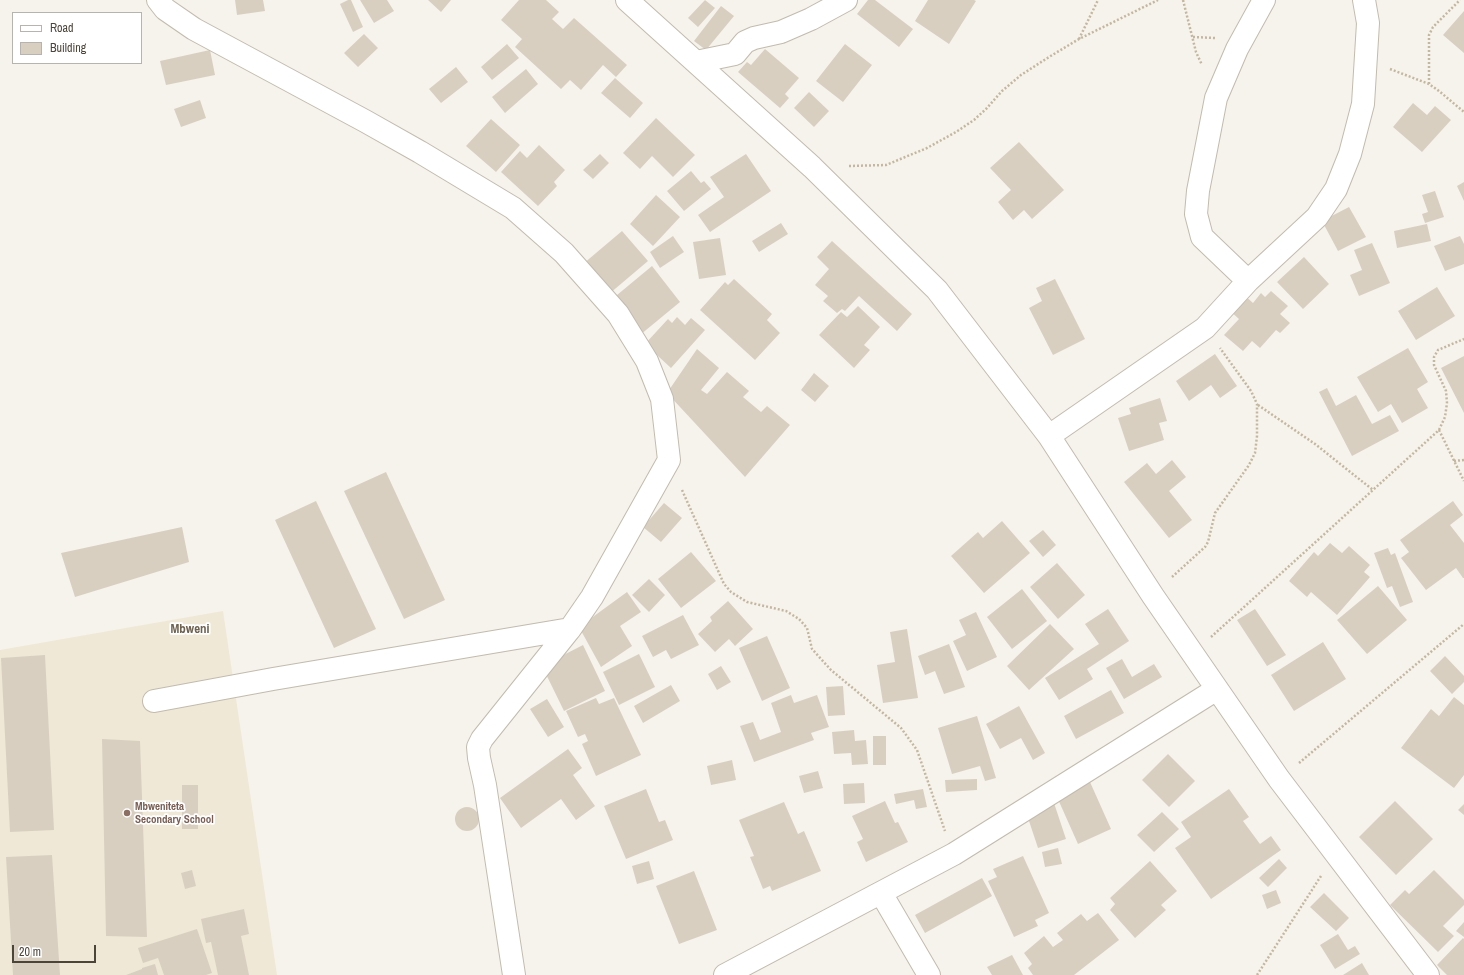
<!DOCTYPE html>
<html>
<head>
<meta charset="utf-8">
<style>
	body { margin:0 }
	#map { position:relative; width:1464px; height:975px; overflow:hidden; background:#f6f3ec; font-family:"Archivo Narrow",sans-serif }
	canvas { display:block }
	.legend { position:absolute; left:12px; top:12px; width:130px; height:52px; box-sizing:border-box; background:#fff; border:1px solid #b7b4b0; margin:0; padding:5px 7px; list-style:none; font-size:12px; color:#4b4439 }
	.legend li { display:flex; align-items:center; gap:8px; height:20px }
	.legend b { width:20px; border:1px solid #b7b4b0 }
	.scale { position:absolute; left:12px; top:945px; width:84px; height:18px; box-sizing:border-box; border:2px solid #4b4439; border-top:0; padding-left:5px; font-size:12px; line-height:14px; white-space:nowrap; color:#4b4439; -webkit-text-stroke:3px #fff; paint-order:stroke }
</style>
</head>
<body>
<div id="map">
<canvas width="1464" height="975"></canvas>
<ul class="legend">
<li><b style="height:5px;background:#fff"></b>Road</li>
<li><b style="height:11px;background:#d8cfc1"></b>Building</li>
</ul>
<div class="scale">20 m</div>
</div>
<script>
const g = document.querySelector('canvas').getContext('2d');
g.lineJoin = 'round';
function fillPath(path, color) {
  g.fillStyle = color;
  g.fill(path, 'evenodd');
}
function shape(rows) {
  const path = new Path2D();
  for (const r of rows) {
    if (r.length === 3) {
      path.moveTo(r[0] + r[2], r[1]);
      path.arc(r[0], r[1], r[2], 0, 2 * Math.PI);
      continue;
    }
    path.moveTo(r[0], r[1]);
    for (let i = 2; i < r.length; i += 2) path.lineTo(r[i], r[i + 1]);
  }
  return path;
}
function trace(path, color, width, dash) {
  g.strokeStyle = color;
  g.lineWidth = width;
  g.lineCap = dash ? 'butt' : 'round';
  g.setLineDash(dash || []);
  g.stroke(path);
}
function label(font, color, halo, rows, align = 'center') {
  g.font = font + ' "Archivo Narrow",sans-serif';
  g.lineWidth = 3.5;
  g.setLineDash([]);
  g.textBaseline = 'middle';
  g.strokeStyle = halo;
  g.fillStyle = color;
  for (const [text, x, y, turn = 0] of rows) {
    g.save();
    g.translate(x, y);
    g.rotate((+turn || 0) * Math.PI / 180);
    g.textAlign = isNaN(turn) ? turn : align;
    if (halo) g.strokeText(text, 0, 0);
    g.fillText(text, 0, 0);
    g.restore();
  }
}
fillPath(shape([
	[223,611,277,975,0,975,0,650]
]), '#efe8d6');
fillPath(shape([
	[235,0,263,0,265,11,237,15],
	[348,0,351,0,363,27,353,32,340,4],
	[360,0,387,0,394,11,374,23],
	[428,0,451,0,441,12],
	[519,0,546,0,559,12,552,19,563,29,574,18,627,65,616,77,603,65,581,90,570,80,561,89,515,47,522,39,501,20],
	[705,0,715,8,698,27,688,18],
	[868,0,875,0,913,29,899,47,857,14],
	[928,0,974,0,976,1,949,44,915,21],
	[721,6,734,16,706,50,694,41],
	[1464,11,1464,53,1443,35],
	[364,34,378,48,358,67,344,53],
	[507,44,519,58,492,80,481,67],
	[845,44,872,65,843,102,816,81],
	[765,49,799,78,785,94,789,98,780,108,738,72,747,62,751,65],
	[210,50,215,75,166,85,160,61],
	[456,67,468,82,441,103,429,89],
	[526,69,538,84,505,113,492,97],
	[615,78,643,103,630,118,601,93],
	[809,92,829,111,814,127,794,108],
	[200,100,206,118,181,127,174,109],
	[1413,103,1427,115,1435,106,1451,120,1422,152,1393,127],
	[656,118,695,155,673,177,652,156,640,169,623,153],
	[491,119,520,145,496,172,466,146],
	[1019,142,1064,190,1032,219,1024,210,1013,220,998,202,1011,190,990,168],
	[539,145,565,170,554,182,557,186,538,206,501,172,520,151,527,158],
	[600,154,609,163,593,179,583,170],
	[746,154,771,191,710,232,698,215,724,197,710,177],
	[691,171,701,183,704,181,711,189,684,211,667,191],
	[1464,182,1464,201,1457,186],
	[1435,191,1444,217,1425,223,1422,214,1428,212,1422,195],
	[656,195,680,217,653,246,630,224],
	[1349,207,1366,237,1338,251,1322,221],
	[781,223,788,234,759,252,752,241],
	[1427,224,1431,241,1397,248,1394,231],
	[622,231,648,261,609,294,583,264],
	[673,236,684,252,660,268,650,252],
	[1460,236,1464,244,1464,264,1445,271,1434,246],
	[720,238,726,275,699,279,693,242],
	[832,241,912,314,897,331,859,296,845,311,842,309,837,313,823,301,828,296,815,285,829,269,817,257],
	[1372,243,1390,283,1359,296,1350,275,1362,270,1354,250],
	[1304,257,1329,284,1303,309,1277,282],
	[652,266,680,302,640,335,611,300],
	[734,279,772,314,767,320,780,333,755,360,700,310,725,282,728,285],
	[1055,279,1085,339,1053,355,1029,308,1042,301,1036,288],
	[1437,287,1455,316,1416,340,1398,311],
	[1271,291,1288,306,1280,314,1290,323,1280,333,1276,330,1260,348,1252,341,1243,351,1224,335,1239,319,1229,310,1243,294,1253,303,1261,293,1265,297],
	[858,306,880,327,864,345,870,350,854,368,819,335,841,312,847,317],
	[677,317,685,325,691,318,705,330,671,368,645,344,668,319,672,323],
	[1408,348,1428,382,1417,389,1428,408,1402,423,1391,404,1378,412,1357,377],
	[697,349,719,368,701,390,707,394,727,372,749,391,743,397,761,412,767,406,790,425,745,477,667,393],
	[1215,354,1237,386,1220,398,1211,385,1189,401,1176,381],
	[1464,356,1464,413,1441,368],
	[814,373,829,386,815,402,801,390],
	[1327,388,1336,406,1356,395,1372,424,1390,415,1399,431,1352,456,1319,392],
	[1160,398,1167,421,1159,423,1164,440,1129,451,1118,418,1131,414,1129,408],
	[1172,460,1186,477,1169,491,1192,520,1169,538,1124,482,1147,463,1156,474],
	[386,472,445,600,404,619,344,491],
	[316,501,376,629,334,648,275,520],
	[1453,501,1463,515,1450,525,1464,543,1464,578,1463,578,1456,568,1426,590,1401,558,1409,552,1400,540],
	[664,503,682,518,661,542,643,527],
	[1002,521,1030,553,984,593,951,556,978,532,983,538],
	[182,527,189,562,75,597,61,553],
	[1043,530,1056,545,1043,557,1029,541],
	[1330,543,1342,553,1349,546,1370,565,1364,572,1370,577,1337,615,1311,592,1307,597,1289,581,1314,552,1318,556],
	[1388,548,1391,555,1395,553,1413,602,1400,607,1392,586,1387,588,1374,553],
	[691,552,716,581,681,608,658,579],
	[1057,563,1085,595,1058,619,1030,587],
	[649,579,665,595,649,612,632,595],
	[1378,586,1407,620,1367,654,1337,620],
	[1022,589,1047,621,1012,649,987,617],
	[627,592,641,612,620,626,632,646,601,667,579,627],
	[728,601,753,629,735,646,729,639,715,652,698,634,712,621,710,617],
	[1108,609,1129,641,1087,669,1093,679,1059,700,1045,678,1099,644,1085,624],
	[1255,609,1286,655,1267,666,1237,620],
	[976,612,997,657,967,671,953,641,966,635,959,620],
	[683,615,699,645,671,659,666,650,653,657,642,636],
	[1050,624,1074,649,1029,690,1007,666],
	[907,629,918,698,883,703,877,665,895,662,890,632],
	[767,636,790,688,762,701,739,648],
	[1323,642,1346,679,1294,711,1271,675],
	[949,644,965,687,944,694,935,671,925,675,918,656],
	[583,645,605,691,564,711,542,666],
	[639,654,655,687,619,705,603,672],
	[45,655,54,830,10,832,1,658],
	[1445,656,1464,676,1464,682,1452,694,1430,671],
	[1122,659,1132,677,1154,664,1162,677,1124,699,1106,668],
	[721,666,731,682,717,690,708,674],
	[671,685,680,701,643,723,634,706],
	[843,686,845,715,828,716,826,687],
	[1111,690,1124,713,1076,739,1064,716],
	[791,695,794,703,817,695,829,727,811,733,814,740,754,762,740,726,753,722,760,740,781,732,771,703],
	[1454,697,1464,705,1464,775,1454,788,1401,748,1431,709,1439,716],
	[596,698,599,704,614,698,641,755,596,776,582,744,588,741,585,734,578,737,566,711],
	[547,699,564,727,548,737,530,709],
	[1019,706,1045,753,1033,760,1021,738,1000,749,986,724],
	[977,716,996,778,985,781,980,766,952,774,938,728],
	[854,730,855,741,866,740,868,764,852,765,851,753,834,754,832,732],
	[873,736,886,736,886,765,873,765],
	[102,739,140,741,147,937,106,936],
	[568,749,582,768,573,775,595,806,576,820,561,799,521,828,500,798],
	[1168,754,1195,781,1169,807,1142,780],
	[732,760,736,780,711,785,707,766],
	[818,771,823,788,804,793,799,776],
	[977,779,977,790,946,792,945,780],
	[1090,782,1111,829,1078,844,1057,797],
	[864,783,865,803,844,804,843,784],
	[182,785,198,785,198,829,182,829],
	[646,789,659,822,665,820,673,840,626,859,604,806],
	[923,789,927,807,916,809,914,800,896,804,894,794],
	[1229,789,1249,817,1243,821,1260,844,1271,836,1281,850,1211,899,1175,848,1191,837,1181,822],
	[885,801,895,823,898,822,908,842,866,862,857,842,863,839,852,816],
	[1395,801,1433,839,1396,875,1359,837],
	[784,802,798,834,804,831,821,871,772,891,770,886,763,889,750,857,754,856,739,820],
	[1054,803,1066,839,1038,848,1026,812],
	[1464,804,1464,815,1458,810],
	[467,819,12],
	[1162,812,1179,829,1154,852,1137,835],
	[1058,848,1062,864,1045,867,1042,852],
	[52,855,60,975,13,975,6,857],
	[1023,856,1049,913,1035,920,1038,926,1014,937,988,881,997,877,993,869],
	[1279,859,1287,868,1268,887,1259,878],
	[649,861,654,879,637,884,632,866],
	[1150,861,1177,891,1161,905,1166,910,1135,938,1110,910,1115,904,1110,898],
	[192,870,196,886,185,889,181,873],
	[1434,870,1464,900,1464,905,1443,926,1454,936,1438,952,1390,905,1405,890,1409,894],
	[694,871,717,930,679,944,656,886],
	[982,878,992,896,925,933,915,915],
	[1276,890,1281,903,1267,909,1262,895],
	[1324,893,1349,918,1336,931,1310,907],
	[244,909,249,934,241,936,249,975,218,975,211,942,206,943,201,919],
	[1098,913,1119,940,1074,975,1033,975,1028,968,1032,964,1024,953,1044,936,1053,947,1063,940,1057,933,1081,914,1087,921],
	[1464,922,1464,937,1456,931],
	[197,929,212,973,206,975,164,975,158,958,143,963,138,948],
	[1338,934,1348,950,1355,946,1360,954,1335,969,1320,945],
	[1463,938,1464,939,1464,975,1447,975,1437,965],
	[1012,955,1023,975,992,975,987,967],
	[1362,963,1369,975,1343,975],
	[155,964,158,975,126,975,142,969,142,968]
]), '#d8cfc1');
const minor = shape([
	[158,0,165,9,194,29,365,121,420,152,513,208,564,253,618,314,647,361,662,399,669,460,592,597,570,629,482,739,478,747,479,758,485,785,514,975],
	[627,0,812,167,937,290,1049,436,1153,596,1279,779,1428,975],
	[696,62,735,54,745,42,754,38,781,32,811,19,846,0],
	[1248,281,1202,237,1196,214,1198,191,1216,98,1237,49,1264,0],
	[1049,436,1205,328,1248,281,1317,217,1336,189,1350,154,1363,104,1368,23,1364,0],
	[154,701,273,679,570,629],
	[881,893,929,975],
	[725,975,954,854,1217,689]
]);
trace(minor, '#c2bbae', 24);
trace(shape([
	[1183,0,1196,52,1202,65],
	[1193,37,1215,38],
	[1079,39,1098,0],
	[1390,69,1429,84,1439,91,1464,112],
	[1429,84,1429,35,1433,27,1460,0],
	[849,166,886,165,927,148,956,132,974,120,987,108,1002,91,1021,75,1049,57,1079,39,1158,0],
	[1258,405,1315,444,1373,490],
	[1439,430,1464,481],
	[1454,461,1464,460],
	[682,490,724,584,731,592,747,602,786,611,799,619,807,628,812,649,831,670,901,728,917,750,945,831],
	[1172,577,1205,547,1208,542,1215,513,1249,465,1255,453,1257,436,1257,404,1251,391,1220,348],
	[1211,637,1439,430,1445,417,1447,403,1446,391,1434,365,1434,357,1438,350,1464,339],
	[1299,763,1464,624],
	[1257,975,1321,876]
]), '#c4b79f', 2.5, [2, 2]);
trace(minor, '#fff', 22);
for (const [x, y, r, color] of [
	[127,813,4,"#8d6e63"]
]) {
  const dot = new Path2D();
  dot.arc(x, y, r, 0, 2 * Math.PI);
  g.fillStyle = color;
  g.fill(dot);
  trace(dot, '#fff', 1.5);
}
label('bold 11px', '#785e54', '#fff', [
	["Mbweniteta",135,807],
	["Secondary School",135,820]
], 'left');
label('bold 13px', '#6e6250', '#fff', [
	["Mbweni",190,630]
]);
</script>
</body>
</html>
